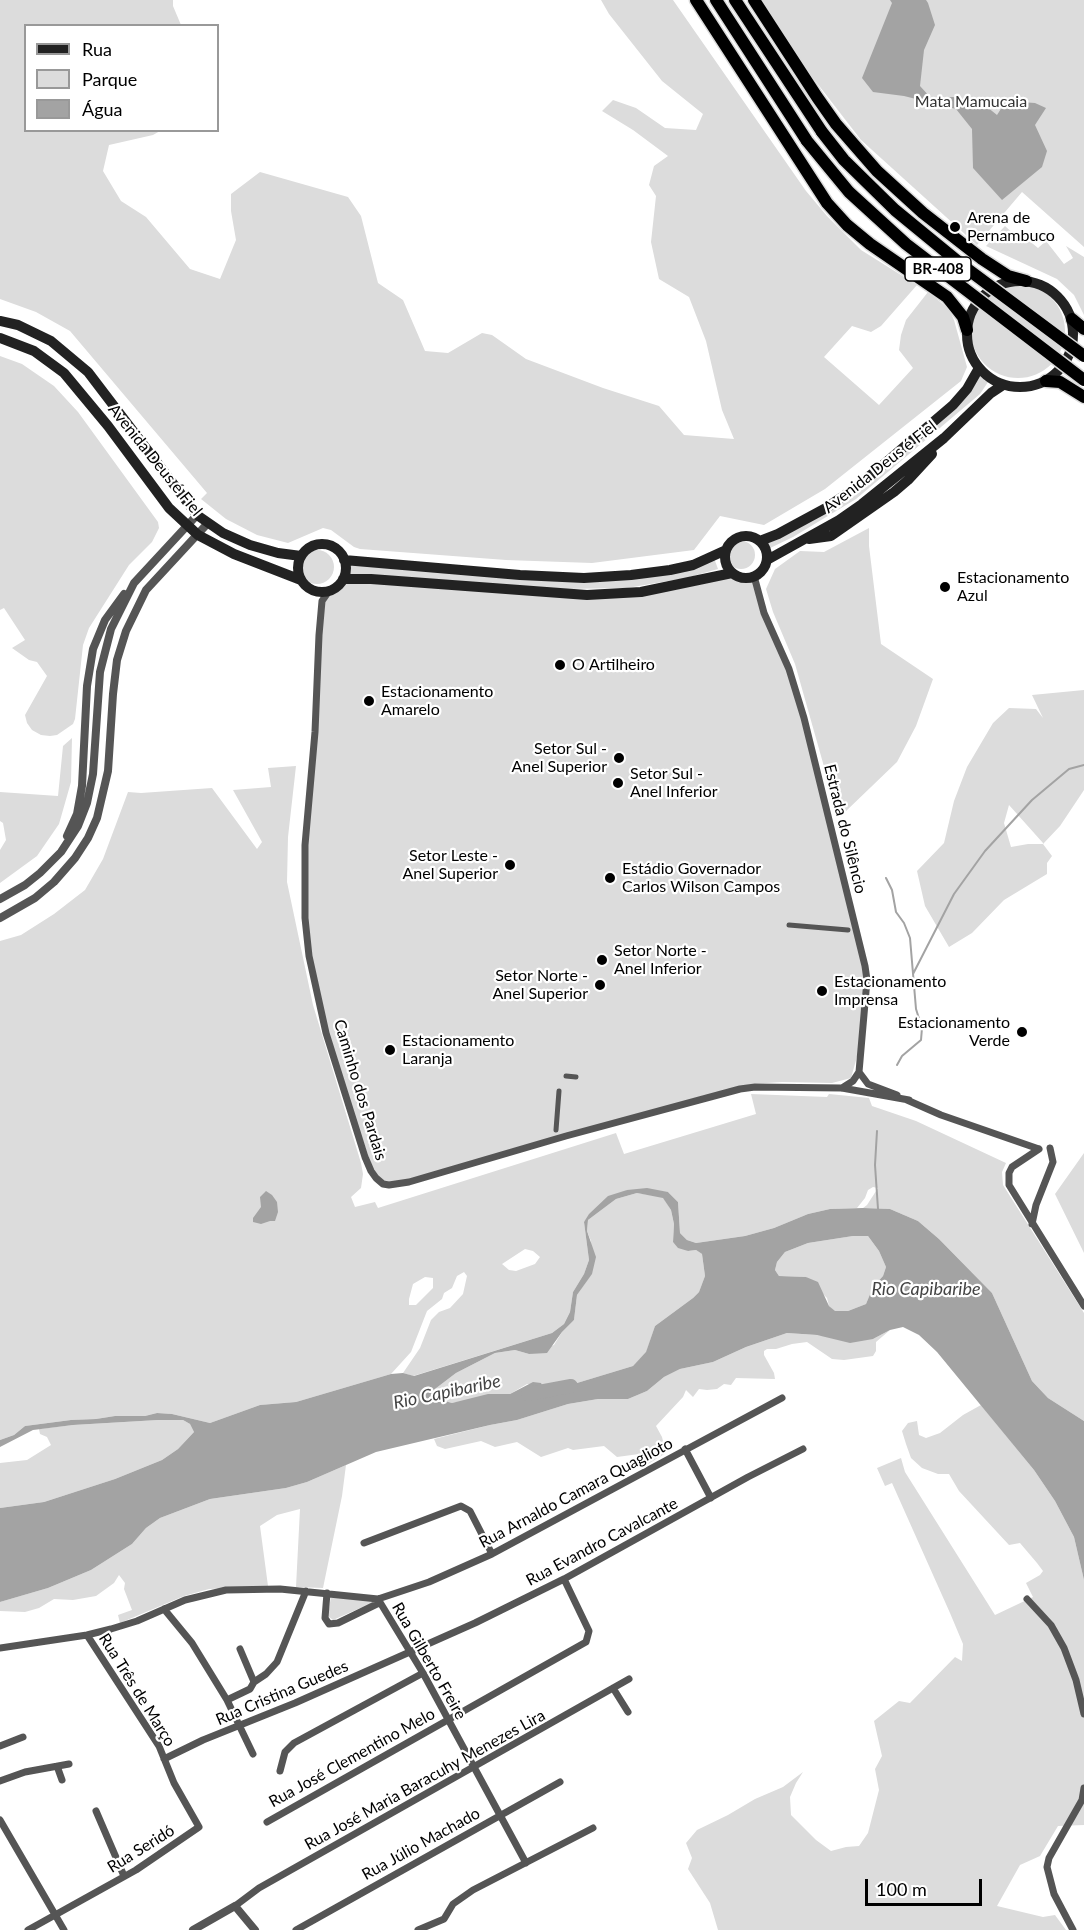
<!DOCTYPE html>
<html>
<head>
<meta charset="utf-8">
<style>
	body { margin:0 }
	#map { position:relative; width:1084px; height:1930px; overflow:hidden; background:#fff; font-family:Lato,sans-serif }
	canvas { display:block }
	.legend { position:absolute; left:24px; top:24px; width:195px; height:108px; box-sizing:border-box; background:#fff; border:2px solid #999; margin:0; padding:8px 10px; list-style:none; font-size:18px; color:#000 }
	.legend li { display:flex; align-items:center; gap:12px; height:30px }
	.legend b { width:30px; border:2px solid #999 }
	.scale { position:absolute; left:865px; top:1879px; width:117px; height:27px; box-sizing:border-box; border:3px solid #000; border-top:0; padding-left:8px; font-size:18px; line-height:21px; white-space:nowrap; color:#000; -webkit-text-stroke:4px #fff; paint-order:stroke }
</style>
</head>
<body>
<div id="map">
<canvas width="1084" height="1930"></canvas>
<ul class="legend">
<li><b style="height:8px;background:#222"></b>Rua</li>
<li><b style="height:16px;background:#dcdcdc"></b>Parque</li>
<li><b style="height:16px;background:#a3a3a3"></b>Água</li>
</ul>
<div class="scale">100 m</div>
</div>
<script>
const g = document.querySelector('canvas').getContext('2d');
g.lineJoin = 'round';
function fillPath(path, color) {
  g.fillStyle = color;
  g.fill(path, 'evenodd');
}
function shape(rows) {
  const path = new Path2D();
  for (const r of rows) {
    if (r.length === 3) {
      path.moveTo(r[0] + r[2], r[1]);
      path.arc(r[0], r[1], r[2], 0, 2 * Math.PI);
      continue;
    }
    path.moveTo(r[0], r[1]);
    for (let i = 2; i < r.length; i += 2) path.lineTo(r[i], r[i + 1]);
  }
  return path;
}
function trace(path, color, width, dash) {
  g.strokeStyle = color;
  g.lineWidth = width;
  g.lineCap = dash ? 'butt' : 'round';
  g.setLineDash(dash || []);
  g.stroke(path);
}
function label(font, color, halo, rows, align = 'center') {
  g.font = font + ' Lato,sans-serif';
  g.lineWidth = 4.5;
  g.setLineDash([]);
  g.textBaseline = 'middle';
  g.strokeStyle = halo;
  g.fillStyle = color;
  for (const [text, x, y, turn = 0] of rows) {
    g.save();
    g.translate(x, y);
    g.rotate((+turn || 0) * Math.PI / 180);
    g.textAlign = isNaN(turn) ? turn : align;
    if (halo) g.strokeText(text, 0, 0);
    g.fillText(text, 0, 0);
    g.restore();
  }
}
fillPath(shape([
	[0,0,173,0,173,6,181,25,26,26,26,130,160,131,153,135,109,145,103,171,121,201,146,217,190,269,220,279,236,240,231,211,231,194,260,172,348,197,361,216,378,283,403,300,425,351,448,353,482,333,492,335,526,359,603,388,659,406,684,435,734,439,722,410,706,341,689,297,659,279,651,242,656,196,649,185,654,166,668,156,633,130,602,111,613,100,636,108,665,128,696,130,703,114,662,81,609,14,601,0,673,0,806,191,827,216,861,250,917,285,881,326,871,332,852,326,824,357,879,405,913,368,899,350,901,335,906,320,928,292,949,309,954,320,967,367,961,381,825,489,764,525,720,516,694,550,592,563,506,560,360,549,354,547,331,530,323,528,288,543,257,535,226,519,201,499,207,493,70,331,36,312,0,299],
	[758,0,1084,0,1084,247,1022,192,977,245,861,140,803,65],
	[1005,226,1017,237,1021,234,1038,248,1046,241,1064,264,1073,258,1066,246,1084,257,1084,315,1074,295,1057,279,986,246],
	[1018,331,47],
	[0,356,22,364,54,386,78,412,158,522,159,528,152,542,129,565,89,628,83,645,75,719,73,724,57,735,50,736,41,735,32,730,27,723,25,715,47,676,37,662,29,660,12,648,25,640,4,608,0,610],
	[978,375,988,382,980,394,856,499,793,537,766,550,761,539,780,532,880,471],
	[869,528,869,546,881,644,933,679,916,726,897,762,845,812,836,809,795,664,773,612,766,589,775,569,800,551,824,552],
	[741,555,14],
	[317,567,17],
	[714,558,718,569,686,578,627,588,566,589,345,574,346,562,625,578],
	[715,576,748,578,754,576,764,613,789,669,865,966,860,1046,851,1078,832,1083,782,1082,751,1084,394,1185,376,1178,326,1033,309,956,305,845,325,595,347,579,587,595],
	[1084,690,1084,790,1060,826,1043,844,1052,856,1047,863,1047,874,1004,900,972,933,949,947,925,906,917,871,944,843,954,801,967,767,993,723,1009,708,1036,709,1043,718,1032,695],
	[1009,805,1043,843,1043,844,1028,844,1011,847,1004,823],
	[72,738,71,782,59,824,37,856,0,883,0,850,6,840,3,823,0,821,0,792,58,796,63,746],
	[296,766,288,837,287,882,313,1005,361,1163,363,1174,361,1188,351,1197,355,1207,375,1202,378,1208,616,1133,624,1154,756,1114,751,1094,827,1097,829,1094,869,1098,872,1106,916,1121,1006,1163,1002,1172,1003,1185,1084,1313,1084,1421,1048,1398,1032,1381,992,1293,939,1239,918,1221,890,1209,863,1208,867,1205,878,1188,873,1187,868,1190,865,1198,857,1208,830,1209,808,1214,774,1228,745,1236,696,1243,687,1240,680,1233,678,1202,668,1192,627,1190,584,1222,589,1260,584,1274,573,1292,570,1312,564,1324,552,1333,413,1376,403,1373,420,1348,431,1320,439,1312,450,1308,463,1294,467,1276,464,1272,457,1276,452,1288,444,1293,442,1299,427,1311,411,1352,391,1374,296,1402,260,1405,210,1423,172,1414,157,1413,145,1416,115,1416,96,1419,71,1420,25,1426,14,1435,0,1440,0,941,21,935,54,914,85,890,103,859,128,792,141,793,212,788,257,849,262,842,233,790,271,787,268,768],
	[525,1249,533,1251,540,1257,535,1264,516,1271,509,1270,502,1264],
	[425,1277,433,1278,433,1288,416,1305,409,1305,409,1299,413,1284],
	[1084,1153,1084,1253,1055,1194],
	[637,1193,663,1197,671,1210,674,1224,673,1242,688,1251,696,1250,702,1254,705,1276,699,1292,693,1298,655,1326,646,1353,633,1366,577,1383,566,1382,552,1391,545,1391,543,1386,527,1384,510,1394,499,1394,452,1403,438,1399,434,1395,435,1389,456,1373,495,1353,515,1350,529,1354,554,1345,562,1332,574,1320,577,1295,592,1273,591,1241,587,1231,588,1220,616,1199],
	[853,1236,868,1236,879,1251,886,1267,883,1276,873,1287,866,1304,848,1311,835,1312,829,1306,827,1298,806,1277,779,1276,775,1270,777,1262,785,1252,808,1243],
	[890,1330,876,1342,876,1351,873,1356,844,1360,832,1359,807,1342,792,1344,776,1349,767,1349,764,1351,764,1355,774,1373,775,1379,736,1378,731,1385,724,1384,717,1389,707,1390,699,1389,693,1397,686,1390,683,1397,656,1426,662,1437,666,1453,648,1464,639,1454,617,1457,604,1446,573,1450,568,1448,541,1457,517,1442,495,1447,481,1441,445,1449,437,1446,434,1439,490,1425,517,1420,568,1404,598,1399,628,1399,647,1391,664,1377,680,1369,713,1362,746,1347,787,1333,873,1339],
	[981,1405,1034,1470,1055,1501,1074,1537,1084,1580,1084,1825,1058,1826,1040,1856,1020,1865,997,1906,1043,1917,1055,1915,1066,1930,718,1930,710,1903,688,1869,692,1858,686,1843,697,1830,728,1815,755,1799,783,1787,803,1772,796,1783,790,1797,791,1815,816,1840,831,1851,846,1847,859,1846,868,1833,879,1790,875,1769,882,1756,874,1721,899,1701,910,1703,955,1657,962,1661,963,1644,950,1613,892,1483,885,1486,877,1468,901,1458,905,1472,995,1615,1033,1597,1026,1583,1040,1575,1043,1571,1037,1563,1020,1543,1009,1545,959,1491,949,1474,938,1474,922,1468,911,1458,906,1444,902,1431,908,1423,917,1421,919,1435,926,1438,940,1433,963,1415],
	[158,1420,183,1420,190,1424,194,1432,178,1449,162,1460,115,1479,44,1502,0,1508,0,1463,27,1460,51,1445,47,1437,40,1434,39,1429,73,1425],
	[346,1465,342,1496,323,1588,296,1587,300,1509,277,1515,260,1526,268,1586,209,1589,184,1596,120,1623,118,1615,132,1610,124,1589,125,1583,119,1575,114,1583,96,1596,73,1600,54,1599,39,1608,25,1612,0,1611,0,1602,48,1588,91,1570,132,1544,146,1528,160,1518,210,1499,286,1488,307,1482],
	[331,1596,372,1600,374,1602,333,1620,328,1616]
]), '#dcdcdc');
fillPath(shape([
	[890,0,926,0,928,3,935,25,924,50,920,86,931,98,953,97,987,107,997,115,1006,101,1035,103,1046,108,1035,125,1047,151,1042,167,1002,200,973,168,972,129,956,109,904,96,873,92,862,78,892,3],
	[647,1188,668,1192,678,1202,680,1233,687,1240,696,1243,745,1236,774,1228,808,1214,830,1209,863,1208,890,1209,918,1221,939,1239,992,1293,1032,1381,1048,1398,1084,1421,1084,1580,1074,1537,1055,1501,1034,1470,937,1352,919,1335,903,1327,890,1330,873,1339,850,1343,817,1335,787,1333,746,1347,713,1362,680,1369,664,1377,647,1391,628,1399,598,1399,568,1404,517,1420,490,1425,376,1452,307,1482,286,1488,210,1499,160,1518,146,1528,132,1544,91,1570,48,1588,0,1602,0,1508,44,1502,115,1479,162,1460,178,1449,194,1432,190,1424,183,1420,158,1420,73,1425,33,1430,0,1447,0,1440,14,1435,25,1426,71,1420,96,1419,115,1416,145,1416,157,1413,172,1414,210,1423,260,1405,296,1402,391,1374,403,1373,414,1376,552,1333,564,1324,570,1312,573,1292,584,1274,589,1260,584,1222,589,1214,608,1196,627,1190],
	[637,1193,663,1198,671,1210,674,1224,673,1242,678,1248,688,1251,696,1250,702,1254,705,1276,699,1292,693,1298,655,1326,646,1352,633,1366,577,1383,566,1382,557,1385,552,1391,545,1391,541,1383,533,1382,510,1394,488,1394,452,1403,438,1399,434,1395,435,1389,456,1373,495,1353,515,1350,529,1354,547,1353,562,1332,574,1320,577,1295,592,1274,596,1257,587,1231,588,1220,616,1199],
	[853,1236,868,1236,879,1251,886,1267,883,1276,873,1287,866,1304,848,1311,835,1311,829,1306,818,1282,806,1277,779,1276,775,1270,777,1262,785,1252,808,1243],
	[266,1191,272,1195,277,1202,278,1212,275,1221,270,1221,261,1224,253,1222,253,1218,261,1207,260,1197]
]), '#a3a3a3');
trace(shape([
	[886,878,892,890,896,912,904,923,910,938,916,1009,922,1028,921,1040,902,1056,897,1065],
	[913,974,954,894,985,851,1032,800,1069,769,1084,765],
	[877,1131,875,1165,878,1209]
]), '#a3a3a3', 2);
trace(shape([
	[528,1394,571,1386]
]), '#a3a3a3', 14);
const trunk = shape([
	[696,0,827,203,847,225,870,244,947,297,963,317,967,330],
	[716,0,807,141],
	[735,0,822,132],
	[754,0,817,97,836,124,877,171,923,213,982,259,1008,276,1026,281],
	[1072,319,1084,329],
	[1046,381,1060,382,1084,397]
]);
trace(trunk, '#dbdbdb', 15);
trace(shape([
	[789,925,848,930],
	[566,1076,576,1077],
	[556,1130,559,1091]
]), '#555', 5);
trace(shape([
	[754,576,764,613,789,669,804,718,865,966,867,980,859,1072,853,1081,842,1088],
	[329,591,322,601,319,635,315,732,305,845,305,918,309,956,326,1033,365,1157,371,1171,376,1178,383,1184,389,1185,409,1182,566,1136,740,1089,755,1087,842,1088,909,1100],
	[859,1072,868,1084,897,1095],
	[907,1100,941,1115,1039,1149],
	[1039,1149,1012,1167,1009,1173,1009,1185,1084,1306],
	[1032,1224,1036,1205,1053,1162,1050,1148],
	[685,1449,711,1498],
	[364,1543,461,1506,470,1511,492,1554],
	[327,1593,325,1618,329,1624,338,1623,379,1603],
	[378,1599,423,1673,526,1863],
	[1027,1599,1051,1625,1064,1648,1076,1680,1084,1714],
	[164,1609,192,1643,227,1700,253,1754],
	[0,1648,87,1635,111,1629,137,1621,185,1600,226,1590,280,1589,378,1599,429,1582,492,1554,782,1398],
	[240,1649,254,1682],
	[613,1688,628,1712],
	[227,1700,250,1689,254,1682,266,1674,277,1662,306,1591],
	[0,1746,23,1737],
	[164,1759,203,1740,295,1703,475,1623,564,1579,748,1477,803,1449],
	[57,1766,62,1780],
	[280,1771,285,1752,294,1743,423,1673],
	[0,1781,25,1772,69,1764],
	[96,1811,124,1876],
	[0,1820,64,1930],
	[267,1822,586,1642,589,1631,564,1579],
	[235,1906,259,1888,629,1679],
	[28,1930,136,1870,199,1827,174,1783,159,1746,87,1635],
	[296,1930,560,1782],
	[418,1930,444,1919,453,1904,473,1890,593,1828],
	[1073,1930,1054,1894,1047,1867,1049,1858,1082,1800,1084,1788]
]), '#555', 7);
trace(shape([
	[67,836,77,814,82,786,87,686,93,649,105,620,124,594],
	[0,899,25,885,40,873,61,852,78,826,87,803,93,774,100,672,111,629,134,583,197,515],
	[0,918,35,898,54,882,75,858,88,838,97,818,108,771,113,694,117,660,126,631,146,590,208,523],
	[193,1930,235,1906,255,1930]
]), '#555', 8);
trace(shape([
	[1020,334,53],
	[0,321,18,325,51,341,88,372,197,515,223,533,250,545,278,553,301,556],
	[0,338,34,351,64,373,108,426,169,508,198,535,234,554,301,580],
	[746,557,21],
	[809,539,831,536,894,492,908,480,932,454],
	[760,541,778,534,826,508,851,491,877,470,953,405,967,389,979,368],
	[322,568,24],
	[344,560,520,575,584,578,631,575,670,570,693,565,726,550],
	[767,560,839,520,862,504,944,438,991,393,1003,385],
	[343,579,371,579,587,595,641,592,732,573]
]), '#222', 10);
trace(trunk, '#000', 12);
const trunkBridge = shape([
	[822,132,844,160,895,210,962,265,1084,356],
	[807,141,849,192,906,244,1084,380]
]);
trace(trunkBridge, '#dbdbdb', 15, []);
trace(trunkBridge, '#000', 12);
for (const [x, y, r, color] of [
	[955,227,6,"#000"],
	[945,587,6,"#000"],
	[560,665,6,"#000"],
	[369,701,6,"#000"],
	[619,758,6,"#000"],
	[618,783,6,"#000"],
	[510,865,6,"#000"],
	[610,878,6,"#000"],
	[602,960,6,"#000"],
	[600,985,6,"#000"],
	[822,991,6,"#000"],
	[1022,1032,6,"#000"],
	[390,1050,6,"#000"]
]) {
  const dot = new Path2D();
  dot.arc(x, y, r, 0, 2 * Math.PI);
  g.fillStyle = color;
  g.fill(dot);
  trace(dot, '#fff', 2);
}
for (const [x, y, w] of [
	[938,269,66]
]) {
  const box = new Path2D();
  box.roundRect(x - w / 2, y - 12, w, 24, 4.5);
  g.fillStyle = '#fff';
  g.fill(box);
  trace(box, '#000', 1.5);
}
label('bold 15px', '#000', null, [
	["BR-408",938,269]
]);
label('16px', '#333', '#fff', [
	["Mata Mamucaia",971,102]
]);
label('16px', '#000', '#fff', [
	["Arena de",967,218],
	["Pernambuco",967,236],
	["Estacionamento",957,578],
	["Azul",957,596],
	["O Artilheiro",572,665],
	["Estacionamento",381,692],
	["Amarelo",381,710],
	["Setor Sul -",607,749,"right"],
	["Anel Superior",607,767,"right"],
	["Setor Sul -",630,774],
	["Anel Inferior",630,792],
	["Setor Leste -",498,856,"right"],
	["Anel Superior",498,874,"right"],
	["Estádio Governador",622,869],
	["Carlos Wilson Campos",622,887],
	["Setor Norte -",614,951],
	["Anel Inferior",614,969],
	["Setor Norte -",588,976,"right"],
	["Anel Superior",588,994,"right"],
	["Estacionamento",834,982],
	["Imprensa",834,1000],
	["Estacionamento",1010,1023,"right"],
	["Verde",1010,1041,"right"],
	["Estacionamento",402,1041],
	["Laranja",402,1059]
], 'left');
label('16px', '#000', '#fff', [
	["Avenida Deus é Fiel",155,460,51],
	["Avenida Deus é Fiel",880,467,-38],
	["Estrada do Silêncio",845,829,76],
	["Caminho dos Pardais",360,1090,73],
	["Rua Arnaldo Camara Quaglioto",576,1493,-28],
	["Rua Evandro Cavalcante",602,1542,-28],
	["Rua Gilberto Freire",429,1661,60],
	["Rua Três de Março",137,1690,58],
	["Rua Cristina Guedes",282,1693,-23],
	["Rua José Clementino Melo",352,1758,-29],
	["Rua José Maria Baracuhy Menezes Lira",425,1780,-29],
	["Rua Júlio Machado",421,1844,-29],
	["Rua Seridó",141,1849,-32]
]);
label('italic 18px', '#444', '#fff', [
	["Rio Capibaribe",926,1289],
	["Rio Capibaribe",447,1392,-12]
]);
</script>
</body>
</html>
